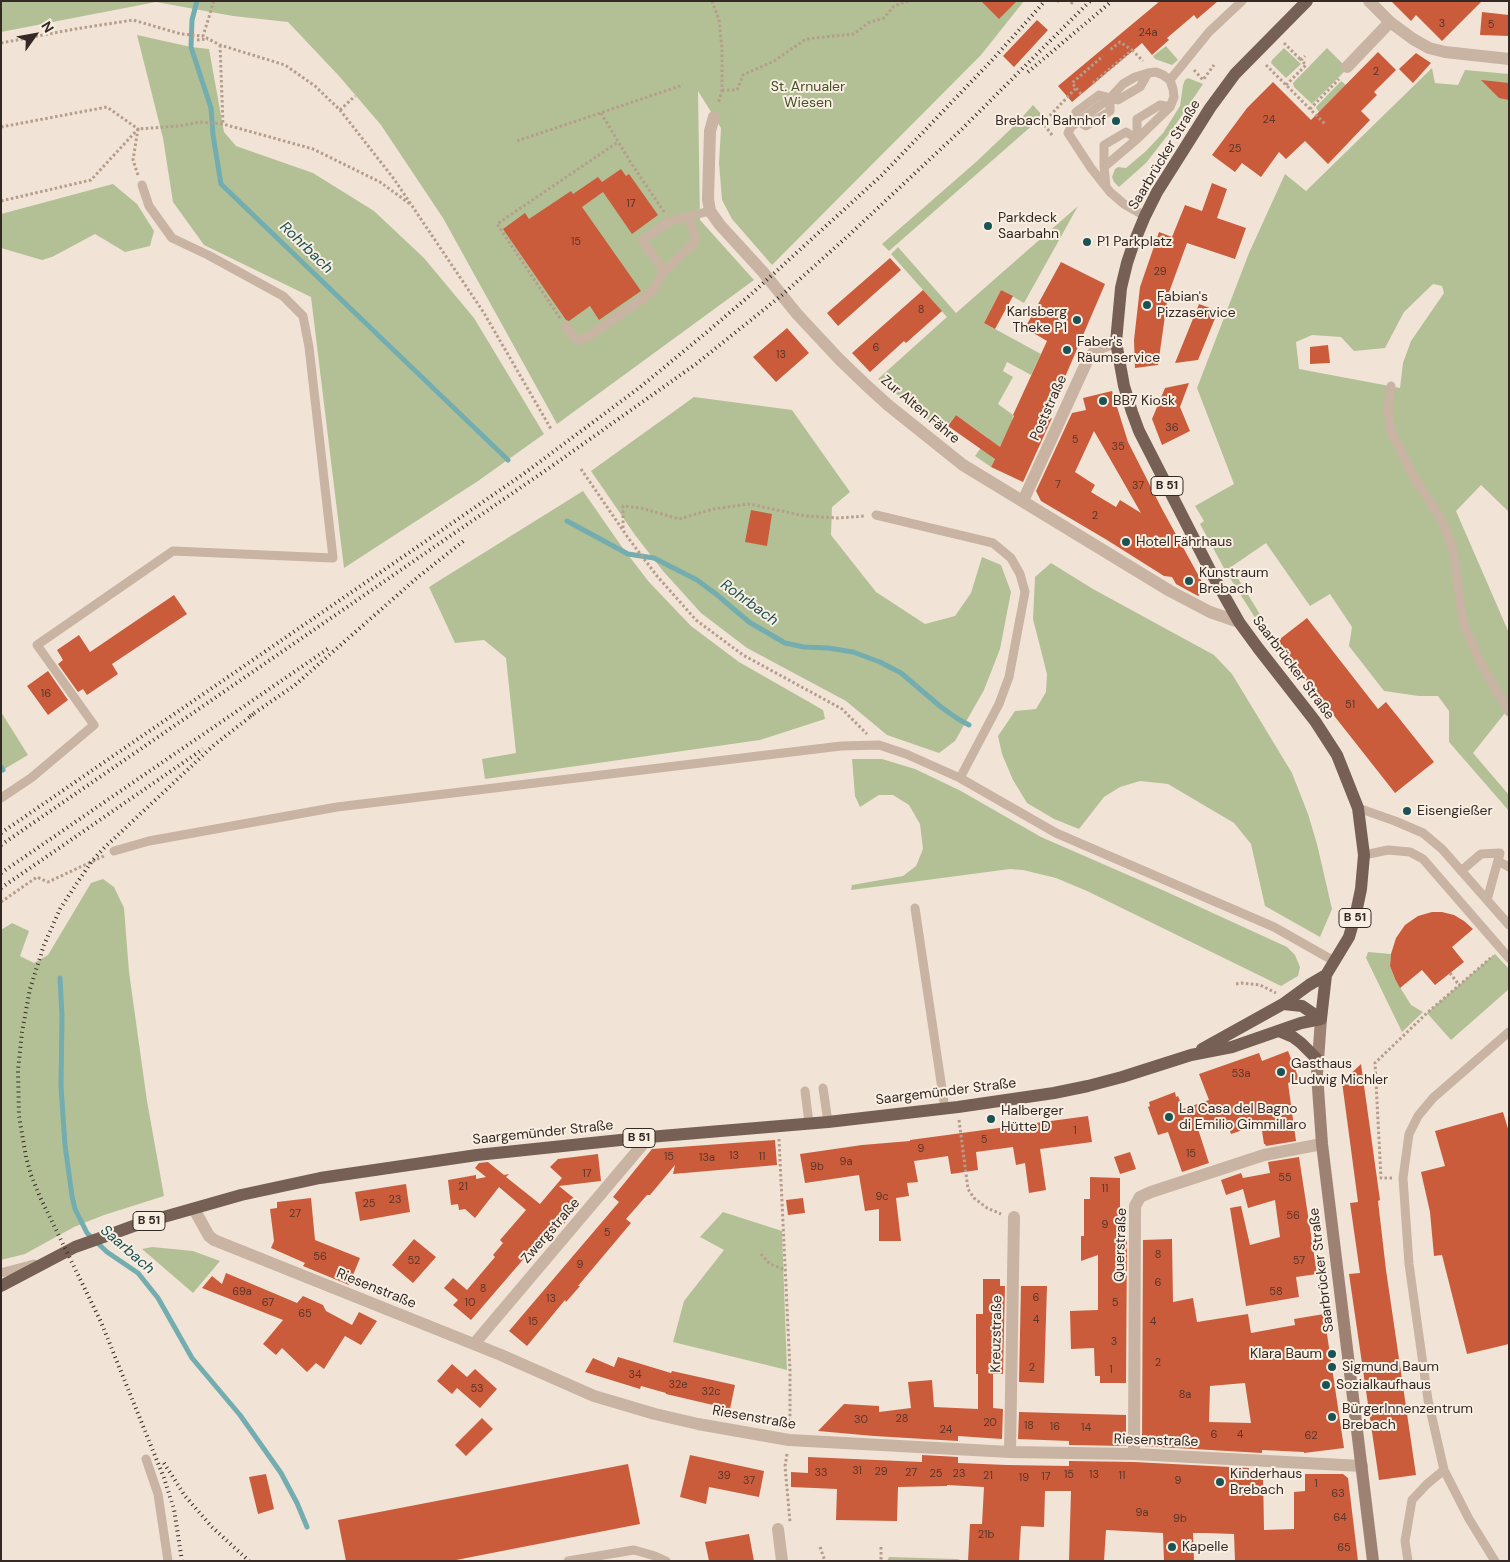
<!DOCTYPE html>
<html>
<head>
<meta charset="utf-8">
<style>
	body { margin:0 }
	#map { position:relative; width:1510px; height:1562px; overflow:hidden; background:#f1e4d6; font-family:"DM Sans",sans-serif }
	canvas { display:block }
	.frame { position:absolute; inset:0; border:2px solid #342925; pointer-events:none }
	.north { position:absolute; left:10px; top:10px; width:50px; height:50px; -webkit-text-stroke:4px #f9eee2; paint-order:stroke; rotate:58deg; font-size:14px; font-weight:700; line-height:20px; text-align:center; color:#342925 }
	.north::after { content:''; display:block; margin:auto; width:18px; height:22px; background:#342925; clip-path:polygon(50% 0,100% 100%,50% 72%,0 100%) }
</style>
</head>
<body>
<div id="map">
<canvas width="1510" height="1562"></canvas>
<div class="frame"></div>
<div class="north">N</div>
</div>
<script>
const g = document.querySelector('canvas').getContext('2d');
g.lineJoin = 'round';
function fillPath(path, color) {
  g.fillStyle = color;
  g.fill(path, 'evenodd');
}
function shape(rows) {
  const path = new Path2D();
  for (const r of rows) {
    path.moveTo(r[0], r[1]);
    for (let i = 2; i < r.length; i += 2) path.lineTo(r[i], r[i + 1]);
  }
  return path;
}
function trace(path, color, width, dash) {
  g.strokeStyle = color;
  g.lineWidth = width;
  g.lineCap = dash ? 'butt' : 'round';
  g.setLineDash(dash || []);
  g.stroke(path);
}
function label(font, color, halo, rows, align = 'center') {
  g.font = font + ' "DM Sans",sans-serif';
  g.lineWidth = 4;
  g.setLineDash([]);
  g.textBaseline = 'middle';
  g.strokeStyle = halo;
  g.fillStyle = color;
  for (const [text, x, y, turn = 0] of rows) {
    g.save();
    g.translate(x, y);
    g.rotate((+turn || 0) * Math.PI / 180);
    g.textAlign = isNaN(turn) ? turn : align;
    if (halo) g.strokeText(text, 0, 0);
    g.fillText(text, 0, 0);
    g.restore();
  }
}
fillPath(shape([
	[1,1,1024,1,981,55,772,265,732,219,722,200,719,163,721,128,698,91,700,220,754,280,557,424,443,218,381,125,339,76,288,22,233,16,156,2,1,32],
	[137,35,191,47,209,49,224,132,236,146,313,173,374,211,424,258,474,318,544,434,478,481,344,568,311,297,204,245,173,202,163,138],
	[1166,46,1178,60,1172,65,1155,59,1153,56],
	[1284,48,1301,64,1286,78,1271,63,1272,60],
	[1327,48,1345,66,1344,72,1312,104,1294,87,1293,83],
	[1432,68,1435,83,1458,85,1465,70,1509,74,1509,512,1481,485,1456,511,1509,633,1509,708,1473,753,1509,795,1509,811,1449,742,1449,711,1438,696,1419,696,1384,691,1349,646,1352,627,1330,594,1310,606,1266,543,1231,567,1269,629,1262,629,1225,570,1200,524,1204,521,1195,506,1234,484,1197,388,1249,253,1285,174,1306,191],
	[1433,284,1442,286,1444,293,1411,341,1403,363,1400,388,1299,369,1296,342,1312,335,1341,337,1354,351,1385,348,1404,312],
	[1188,78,1203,84,1174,127,1146,163,1119,187,1114,182,1112,177,1115,169,1118,167,1126,168,1146,151,1163,133,1180,106,1183,85,1185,80],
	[1341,81,1346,85,1319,112,1316,108,1317,106],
	[1033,105,1043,116,889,251,882,244,976,162,1015,125],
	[113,184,137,204,154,231,150,246,125,252,95,234,52,257,42,260,1,248,1,214],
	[1078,206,1024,303,1001,290,984,323,1041,354,1031,375,1007,362,1003,371,1013,377,998,404,1013,415,1012,422,991,467,975,456,988,438,956,415,943,432,878,379,947,317,891,254,898,247,956,313],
	[694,397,792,410,850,492,832,507,831,535,876,592,925,624,955,616,971,593,982,557,1001,565,1011,592,1000,649,984,690,955,741,939,753,887,735,846,701,747,648,701,613,663,571,635,535,591,471],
	[583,491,622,547,649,582,691,626,739,662,823,710,825,719,760,740,485,779,482,759,516,753,506,658,484,640,455,643,429,587],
	[1051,563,1093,589,1214,655,1232,674,1292,773,1308,814,1317,844,1332,909,1320,937,1265,906,1251,844,1234,823,1168,784,1140,781,1120,787,1104,797,1079,829,1054,819,1027,803,1013,780,1002,754,998,736,1015,711,1036,709,1046,692,1047,674,1033,619,1035,577],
	[1,712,28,755,1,771],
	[852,759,882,759,915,769,961,791,1041,837,1167,892,1287,947,1295,955,1300,967,1298,976,1281,986,1087,891,1056,878,1023,870,1010,869,851,890,852,885,903,876,916,866,923,849,920,824,909,805,893,795,879,795,860,807,855,796],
	[103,879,114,887,124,908,129,972,147,1101,164,1196,104,1215,74,1227,25,1254,1,1260,1,930,12,923,29,931,20,956,34,963,48,955,91,883],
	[1368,952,1391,954,1390,966,1395,979,1411,1005,1423,1012,1402,1032,1366,958],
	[1495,954,1509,969,1509,989,1451,1040,1427,1013],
	[723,1212,782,1231,787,1370,673,1342,684,1301,724,1250,700,1237],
	[152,1247,193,1251,220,1261,193,1293,142,1249],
	[889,1557,957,1559,965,1561,887,1561]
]), '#b3c096');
trace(shape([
	[197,1,192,20,191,47,211,108,213,135,221,184,508,460],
	[567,521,628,554,654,558,697,580,716,594,749,622,785,643,804,647,828,648,853,652,880,662,901,673,941,707,958,719,969,725],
	[1,767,3,770],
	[60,978,62,1016,61,1086,65,1145,72,1196,75,1209,87,1233,107,1252,138,1273,158,1298,192,1358,240,1415,281,1473,297,1503,307,1527]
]), '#74adaf', 5);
fillPath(shape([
	[981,1,1017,1,999,19],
	[1160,1,1218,1,1197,19,1194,15,1167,38,1169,40,1152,55,1142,43,1072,102,1058,86],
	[1391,1,1482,1,1442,41,1416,15,1411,21],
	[1482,12,1509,15,1509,36,1480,35],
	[1037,20,1048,30,1014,67,1003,56],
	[1378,52,1396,70,1374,92,1377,95,1361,111,1370,120,1328,164,1305,141,1286,159,1279,152,1261,177,1242,163,1235,172,1212,155,1247,108,1273,82,1311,120],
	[1416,53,1431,63,1413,83,1399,69],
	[1481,80,1509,83,1509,100,1499,98],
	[621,169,626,176,629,174,658,215,632,234,603,192,582,207,641,291,599,320,590,306,569,321,566,320,503,229,525,213,529,219,571,191,573,194,598,177,602,182],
	[1212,183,1227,189,1217,218,1246,228,1235,259,1187,243,1168,295,1158,365,1135,368,1134,340,1140,287,1159,232,1172,237,1185,205,1202,211],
	[890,258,901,270,838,326,827,313],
	[1061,262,1105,284,1047,419,1052,418,1023,482,991,467,995,459,948,426,956,415,1000,447,1014,416,1013,415,1047,341,1025,328],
	[923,290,942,311,906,343,904,341,870,372,852,353],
	[1001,290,1013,296,995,329,984,323],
	[1199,304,1218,311,1198,360,1175,363],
	[787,328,809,353,776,382,753,357],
	[1328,345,1330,363,1310,364,1310,347],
	[1189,383,1180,407,1190,431,1162,445,1152,419,1165,388],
	[1112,391,1128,442,1162,509,1207,591,1198,596,1176,584,1172,577,1164,576,1107,540,1041,501,1036,491,1072,413,1086,410,1083,398],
	[1094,431,1117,471,1141,513,1120,500,1116,507,1091,492,1095,485,1075,472],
	[751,510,772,514,767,546,745,542],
	[174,595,187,614,112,664,118,674,87,695,83,689,78,692,58,664,63,660,57,650,79,635,90,652],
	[1307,618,1378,709,1386,702,1434,762,1395,793,1276,642],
	[48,671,68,700,48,715,27,686],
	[1432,912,1442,912,1454,915,1464,921,1473,929,1452,947,1464,962,1435,985,1422,970,1400,988,1395,979,1390,966,1391,954,1396,938,1405,925,1418,916],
	[1288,1051,1299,1079,1288,1083,1296,1141,1266,1146,1265,1144,1264,1144,1261,1124,1231,1134,1226,1119,1198,1129,1209,1163,1182,1172,1168,1132,1158,1135,1148,1107,1150,1106,1149,1102,1175,1092,1176,1097,1178,1096,1183,1109,1209,1100,1199,1074,1259,1053,1262,1061],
	[1361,1064,1380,1200,1378,1201,1386,1270,1416,1475,1379,1480,1349,1274,1360,1273,1350,1203,1358,1202,1342,1082],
	[1503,1112,1509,1132,1509,1344,1467,1354,1442,1255,1434,1256,1430,1212,1421,1172,1445,1166,1435,1131],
	[1088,1116,1092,1142,1040,1149,1046,1190,1029,1193,1025,1163,1016,1165,1013,1147,976,1152,978,1170,951,1174,948,1156,914,1161,918,1182,907,1183,909,1196,896,1198,901,1241,879,1241,879,1209,865,1211,859,1175,805,1183,800,1154,862,1145,910,1141,910,1140],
	[775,1140,777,1165,673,1174,675,1165,650,1195,647,1195,626,1219,631,1223,578,1286,580,1286,566,1302,565,1300,527,1346,509,1331,619,1202,613,1197,652,1149],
	[1130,1152,1136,1169,1120,1174,1114,1157],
	[598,1154,601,1181,559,1186,581,1204,564,1224,558,1219,471,1320,453,1305,458,1300,444,1288,453,1278,467,1290,495,1257,493,1255,503,1243,500,1240,526,1210,499,1187,475,1218,465,1209,459,1210,458,1204,451,1205,448,1180,476,1175,476,1179,486,1177,475,1168,479,1163,488,1162,504,1175,509,1174,506,1177,540,1204,562,1178,550,1167,558,1159],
	[1299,1157,1317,1274,1296,1277,1299,1297,1246,1306,1230,1208,1241,1206,1250,1245,1280,1237,1275,1200,1248,1208,1243,1189,1226,1195,1221,1180,1241,1173,1243,1178,1270,1173,1268,1162],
	[1090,1177,1120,1178,1120,1240,1127,1240,1126,1383,1100,1383,1100,1376,1095,1376,1094,1348,1071,1349,1070,1311,1098,1310,1098,1255,1081,1261,1081,1236,1084,1236,1084,1199,1090,1199],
	[406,1184,410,1212,360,1221,355,1192],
	[311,1198,315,1240,360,1258,349,1285,303,1266,305,1263,271,1248,274,1241,270,1209,277,1208,277,1202],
	[803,1198,805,1213,788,1215,786,1200],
	[414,1239,436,1257,413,1283,392,1265],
	[1172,1239,1173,1302,1193,1298,1197,1322,1248,1314,1251,1333,1295,1325,1294,1319,1324,1314,1344,1448,1304,1453,1304,1452,1262,1450,1262,1453,1142,1446,1143,1240],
	[1245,1383,1251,1423,1209,1422,1210,1386],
	[226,1273,297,1303,303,1296,323,1305,326,1311,352,1325,359,1312,377,1321,361,1345,345,1336,324,1369,316,1363,307,1372,282,1348,276,1355,263,1344,283,1320,202,1288,212,1276,222,1284],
	[983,1279,1000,1279,1000,1286,1005,1286,1003,1374,993,1374,993,1408,1003,1409,1002,1439,958,1436,958,1441,874,1436,818,1431,844,1404,879,1406,879,1412,911,1408,908,1382,932,1380,934,1407,978,1409,978,1374,976,1374,976,1314,983,1314],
	[1021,1286,1047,1286,1044,1383,1019,1382],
	[618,1357,671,1373,672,1371,735,1385,730,1409,666,1394,666,1393,641,1386,640,1389,585,1372,593,1358,614,1367],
	[452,1364,467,1377,475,1369,497,1389,480,1408,457,1388,452,1394,437,1381],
	[1019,1412,1126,1415,1126,1446,1069,1445,1069,1441,1018,1439],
	[482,1418,493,1429,466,1456,455,1445],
	[690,1455,764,1471,759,1497,709,1487,706,1504,680,1497],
	[922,1455,958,1457,958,1463,1007,1465,1069,1466,1069,1461,1134,1462,1249,1468,1249,1472,1263,1473,1264,1530,1294,1529,1294,1492,1305,1491,1305,1474,1343,1474,1348,1478,1358,1561,1235,1561,1234,1534,1206,1533,1193,1533,1194,1561,1164,1561,1163,1533,1106,1530,1104,1561,1069,1561,1071,1491,1045,1491,1044,1527,1021,1526,1019,1561,968,1561,970,1524,982,1524,984,1487,947,1485,947,1486,898,1487,897,1521,836,1520,837,1489,791,1487,791,1472,808,1473,808,1457,922,1462],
	[628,1464,640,1524,451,1561,346,1561,338,1520],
	[266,1474,274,1509,258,1514,249,1477],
	[749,1534,754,1561,709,1561,705,1542]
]), '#ca5c3c');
trace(shape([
	[214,1,203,36,220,45,285,65,315,86,340,110,394,179,484,313,551,429],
	[712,1,719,20,722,49,722,90,718,104],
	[1158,1,1159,2],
	[1057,2,1058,1],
	[1071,4,1073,1],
	[197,40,208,39],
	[1,43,75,29,133,20,181,34,203,36],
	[1284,43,1301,60],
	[220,45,223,124],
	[1132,50,1143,61],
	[1266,65,1326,125],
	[1194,70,1203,80,1214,65],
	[1093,83,1132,50,1120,42,1110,50],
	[1286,85,1306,65,1301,60,1305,56],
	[722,90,737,90,743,75,774,61,806,39,854,34,868,23,884,18,894,6,908,1],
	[1081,94,1072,83,1103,56],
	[1310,109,1339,79],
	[340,110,355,96],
	[601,113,631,163,664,212],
	[1,127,107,107,138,129,91,180,1,201],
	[1052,135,1043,123,1076,88],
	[517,141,683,85],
	[138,175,133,160,138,129,179,126,200,122,223,124,313,149,380,182,410,204],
	[560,318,497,224,618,142],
	[581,469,629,539,657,576,696,620,743,655,842,709,867,734],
	[623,528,623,506,641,508,679,519,713,509,749,504,805,516,838,518,865,516],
	[1,902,37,877,48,882,104,856],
	[1450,973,1459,985],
	[1236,984,1242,983,1260,985,1276,993],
	[959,1120,968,1189,974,1198,987,1208,1001,1214],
	[779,1139,790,1370,790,1428],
	[1392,1178,1381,1178,1375,1063,1427,1013,1493,956],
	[761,1254,770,1264,786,1270],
	[787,1454,785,1466,790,1522],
	[820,1547,825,1561],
	[881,1547,881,1561]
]), '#b59d8c', 3, [2.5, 2.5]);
trace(shape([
	[1170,80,1209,32,1242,1],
	[1078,121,1076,112,1099,95,1118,100,1140,87,1148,73],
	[1078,121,1086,126,1110,111,1110,98],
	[1137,139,1137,119,1160,105,1170,107],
	[1104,167,1137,139,1170,107,1174,97,1173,89,1170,80,1163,75,1156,72,1148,73,1135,77,1123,84,1110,98,1071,127,1068,133,1091,168,1110,192,1124,204,1145,216],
	[1106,186,1104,167,1104,145,1126,132,1137,139],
	[664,271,642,240,670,221,710,211],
	[566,326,573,336,579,340,586,338,645,297,653,290,664,271,693,244,695,239,694,231,687,217],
	[1391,386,1388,410,1391,431,1416,481,1442,520,1453,550,1463,622,1480,662,1509,712],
	[876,515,993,543,1011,558,1020,574,1025,592,1009,677,999,704,960,778],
	[1,798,31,778,94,725,37,645,173,551,333,558,309,347,303,316,283,296,208,255,172,238,149,206,142,185],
	[1358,808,1395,821,1423,833,1442,849,1509,925],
	[114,851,149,841,337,807,841,746,879,745,906,754,960,778,1056,833,1274,927,1334,961],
	[1364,855,1388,850,1410,852,1423,859,1509,958],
	[1498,861,1509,867],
	[1461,871,1481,854,1500,853,1487,900],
	[915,908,945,1109],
	[823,1088,828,1122],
	[805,1091,809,1123],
	[1,1273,34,1264],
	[146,1459,158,1494,168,1561],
	[568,1561,634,1550,655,1556,666,1561],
	[1408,1561,1405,1541,1412,1500,1427,1484,1444,1470],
	[1495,1561,1469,1519,1444,1470,1428,1400,1409,1264,1403,1178,1409,1134,1418,1116,1433,1098,1509,1032]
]), '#c9b3a2', 9);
trace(shape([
	[1369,1,1390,22,1413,39,1429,48,1445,52,1509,59],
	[1347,67,1390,22],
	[714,117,710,131,708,199,710,211,720,225,763,272,797,314,839,359,866,385,888,405,963,465,1170,591,1210,612,1239,622],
	[1023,501,1088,359,1095,351,1102,347,1116,342],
	[194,1209,209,1236,214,1240,501,1355,594,1396,655,1414,698,1424,789,1440,1010,1452,1134,1454,1362,1466],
	[474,1344,649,1137],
	[1010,1452,1014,1217],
	[1134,1454,1135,1206,1140,1197,1151,1192,1264,1155,1322,1144],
	[778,1529,782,1561]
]), '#c9b3a2', 12);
trace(shape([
	[1321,1019,1317,1074,1322,1144,1373,1561]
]), '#9d8274', 12);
trace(shape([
	[1307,1,1235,74,1210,108,1157,192,1145,216,1133,245,1127,263,1121,288,1116,342,1124,386,1132,412,1139,431,1212,574,1239,622,1258,648,1315,721,1337,755,1358,808,1364,855,1361,889,1356,913,1349,937,1326,975,1321,1019],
	[1283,1004,1302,1006,1321,1019],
	[1279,1031,1293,1037,1301,1043,1317,1059],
	[1202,1049,1283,1004,1309,985,1326,975],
	[1,1286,75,1247,106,1236,139,1224,241,1195,320,1178,477,1155,649,1137,828,1122,958,1107,1054,1093,1088,1086,1122,1077,1191,1055,1232,1047,1301,1023,1321,1019]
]), '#766055', 12);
trace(shape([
	[1028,72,1112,1],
	[250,716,295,685,418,577,466,539],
	[1,833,522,475,639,388,701,337,748,297,882,175,994,58,1045,1],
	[1,845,552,466,696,364,782,295,849,235,960,131,1090,1],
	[1,873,329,648],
	[1,888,203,749],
	[164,1463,185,1496,212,1527,249,1561],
	[182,1561,174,1509,164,1478,101,1322,40,1197,31,1175,26,1157,19,1116,18,1070,22,1032,30,989,44,945,60,909,77,883,92,861,104,848,214,745,255,713]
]), '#342925', 4, [1, 4]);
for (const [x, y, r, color] of [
	[1116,121,5,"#1a5356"],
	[988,226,5,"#1a5356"],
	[1087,242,5,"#1a5356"],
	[1147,305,5,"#1a5356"],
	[1077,320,5,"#1a5356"],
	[1067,350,5,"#1a5356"],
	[1103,401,5,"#1a5356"],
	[1126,542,5,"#1a5356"],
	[1189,581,5,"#1a5356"],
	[1407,811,5,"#1a5356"],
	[1281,1072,5,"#1a5356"],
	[1169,1117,5,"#1a5356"],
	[991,1119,5,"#1a5356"],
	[1332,1354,5,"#1a5356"],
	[1332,1367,5,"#1a5356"],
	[1326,1385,5,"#1a5356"],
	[1332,1417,5,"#1a5356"],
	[1220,1482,5,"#1a5356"],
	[1172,1547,5,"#1a5356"]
]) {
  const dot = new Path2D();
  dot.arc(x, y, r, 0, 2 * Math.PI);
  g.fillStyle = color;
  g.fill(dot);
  trace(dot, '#f9eee2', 2);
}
label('11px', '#5a362b', null, [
	["3",1442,24],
	["5",1491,25],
	["24a",1148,33],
	["2",1376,72],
	["24",1269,120],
	["25",1235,149],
	["17",631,204],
	["15",576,242],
	["29",1160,272],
	["8",921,310],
	["6",876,348],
	["13",781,355],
	["36",1172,428],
	["5",1075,440],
	["35",1118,447],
	["7",1058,485],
	["37",1138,486],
	["2",1095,516],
	["16",46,694],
	["51",1350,705],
	["53a",1241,1074],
	["1",1075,1131],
	["5",984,1140],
	["9",921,1149],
	["15",1191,1154],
	["13",734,1156],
	["15",669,1157],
	["11",762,1157],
	["13a",707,1158],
	["9a",846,1162],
	["9b",817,1167],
	["17",587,1174],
	["55",1285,1178],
	["21",463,1187],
	["11",1105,1189],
	["9c",882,1197],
	["23",395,1200],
	["25",369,1204],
	["27",295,1214],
	["56",1293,1216],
	["9",1105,1225],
	["5",607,1233],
	["8",1158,1255],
	["56",320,1257],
	["52",414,1261],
	["57",1299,1261],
	["9",580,1265],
	["6",1158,1283],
	["8",483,1289],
	["69a",242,1292],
	["58",1276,1292],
	["6",1036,1298],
	["13",551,1299],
	["67",268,1303],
	["10",470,1303],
	["5",1115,1303],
	["65",305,1314],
	["4",1036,1320],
	["15",533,1322],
	["4",1153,1322],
	["3",1114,1342],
	["2",1158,1363],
	["2",1032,1368],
	["1",1111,1370],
	["34",635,1375],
	["32e",678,1385],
	["53",477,1389],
	["32c",711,1392],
	["8a",1185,1395],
	["28",902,1419],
	["30",861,1420],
	["20",990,1423],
	["18",1029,1426],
	["16",1055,1427],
	["14",1086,1428],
	["24",946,1430],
	["6",1214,1435],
	["4",1240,1435],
	["62",1311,1436],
	["31",857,1471],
	["29",881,1472],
	["33",821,1473],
	["27",911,1473],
	["25",936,1474],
	["23",959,1474],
	["15",1069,1475],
	["13",1094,1475],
	["39",724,1476],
	["21",988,1476],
	["11",1122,1476],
	["17",1046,1477],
	["19",1024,1478],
	["37",749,1481],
	["9",1178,1481],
	["1",1316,1484],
	["63",1338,1494],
	["9a",1142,1513],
	["64",1340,1518],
	["9b",1180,1519],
	["21b",986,1535],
	["65",1344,1548]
]);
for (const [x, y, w] of [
	[1167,486,32],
	[1355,918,32],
	[639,1138,32],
	[149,1221,32]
]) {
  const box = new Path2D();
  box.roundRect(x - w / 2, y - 9.5, w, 19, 4);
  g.fillStyle = '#f9eee2';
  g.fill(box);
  trace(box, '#342925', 1);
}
label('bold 12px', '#342925', null, [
	["B 51",1167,486],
	["B 51",1355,918],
	["B 51",639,1138],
	["B 51",149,1221]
]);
label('14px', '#435228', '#f9eee2', [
	["St. Arnualer",808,87],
	["Wiesen",808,103]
]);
label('14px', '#342925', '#f9eee2', [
	["Brebach Bahnhof",1106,121,"right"],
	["Parkdeck",998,218],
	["Saarbahn",998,234],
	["P1 Parkplatz",1097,242],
	["Fabian's",1157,297],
	["Pizzaservice",1157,313],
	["Karlsberg",1067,312,"right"],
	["Theke P1",1067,328,"right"],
	["Faber's",1077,342],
	["Räumservice",1077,358],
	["BB7 Kiosk",1113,401],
	["Hotel Fährhaus",1136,542],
	["Kunstraum",1199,573],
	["Brebach",1199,589],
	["Eisengießer",1417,811],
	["Gasthaus",1291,1064],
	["Ludwig Michler",1291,1080],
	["La Casa del Bagno",1179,1109],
	["di Emilio Gimmillaro",1179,1125],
	["Halberger",1001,1111],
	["Hütte D",1001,1127],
	["Klara Baum",1322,1354,"right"],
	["Sigmund Baum",1342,1367],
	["Sozialkaufhaus",1336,1385],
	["BürgerInnenzentrum",1342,1409],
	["Brebach",1342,1425],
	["Kinderhaus",1230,1474],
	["Brebach",1230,1490],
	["Kapelle",1182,1547]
], 'left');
label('14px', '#342925', '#f9eee2', [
	["Saarbrücker Straße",1165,155,-59],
	["Poststraße",1049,408,-66],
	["Zur Alten Fähre",920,410,40],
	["Saarbrücker Straße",1293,668,53],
	["Saargemünder Straße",946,1092,-7],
	["Saargemünder Straße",543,1133,-6],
	["Zwergstraße",551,1231,-49],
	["Querstraße",1121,1245,-88],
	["Saarbrücker Straße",1322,1270,-97],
	["Riesenstraße",376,1289,22],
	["Kreuzstraße",997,1334,-89],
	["Riesenstraße",754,1418,10],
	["Riesenstraße",1156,1441,2]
]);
label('italic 15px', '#1a5356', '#f9eee2', [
	["Rohrbach",306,248,44],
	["Rohrbach",749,603,36],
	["Saarbach",127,1250,41]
]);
</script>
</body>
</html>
